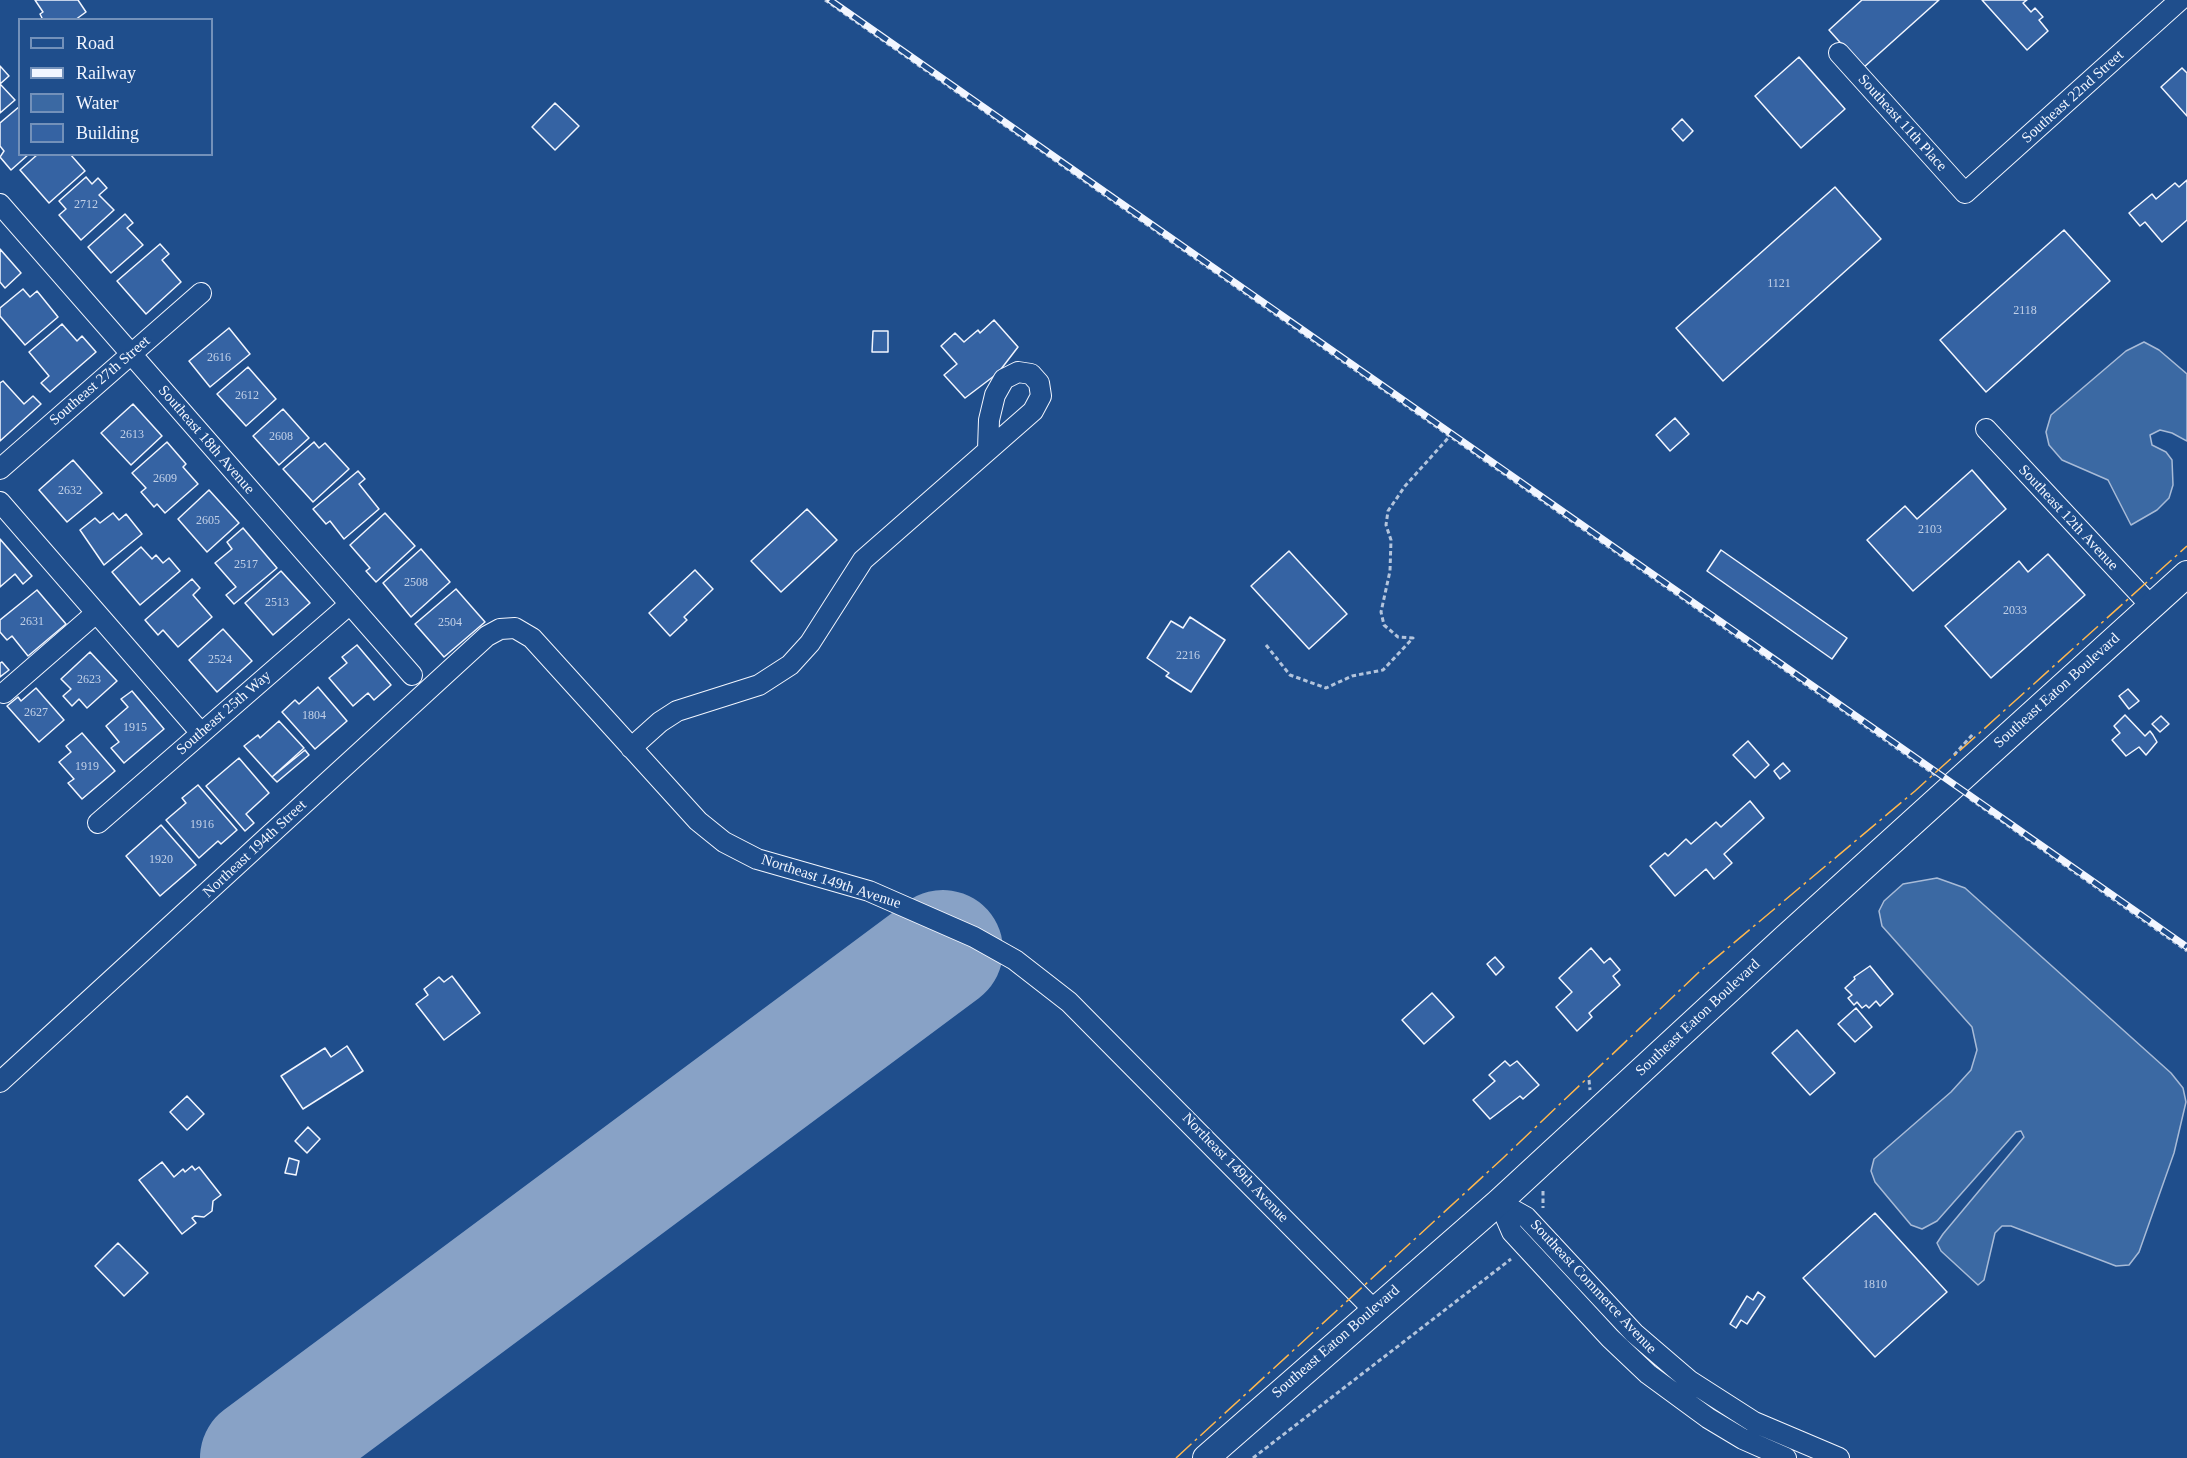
<!DOCTYPE html>
<html>
<head>
<meta charset="utf-8">
<style>
	body { margin:0 }
	#map { position:relative; width:2187px; height:1458px; overflow:hidden; background:#1f4e8c; font-family:"Times New Roman",serif }
	canvas { display:block }
	.legend { position:absolute; left:18px; top:18px; width:195px; height:138px; box-sizing:border-box; background:#1f4e8c; border:2px solid #7391ba; margin:0; padding:8px 10px; list-style:none; font-size:18px; color:#f2f6ff }
	.legend li { display:flex; align-items:center; gap:12px; height:30px }
	.legend b { width:30px; border:2px solid #7391ba }
</style>
</head>
<body>
<div id="map">
<canvas width="2187" height="1458"></canvas>
<ul class="legend">
<li><b style="height:8px;background:#1f4e8c"></b>Road</li>
<li><b style="height:8px;background:#f2f6ff"></b>Railway</li>
<li><b style="height:16px;background:#3b69a3"></b>Water</li>
<li><b style="height:16px;background:#3563a3"></b>Building</li>
</ul>
</div>
<script>
const g = document.querySelector('canvas').getContext('2d');
g.lineJoin = 'round';
function fillPath(path, color) {
  g.fillStyle = color;
  g.fill(path, 'evenodd');
}
function shape(rows) {
  const path = new Path2D();
  for (const r of rows) {
    path.moveTo(r[0], r[1]);
    for (let i = 2; i < r.length; i += 2) path.lineTo(r[i], r[i + 1]);
  }
  return path;
}
function trace(path, color, width, dash) {
  g.strokeStyle = color;
  g.lineWidth = width;
  g.lineCap = dash ? 'butt' : 'round';
  g.setLineDash(dash || []);
  g.stroke(path);
}
function label(font, color, halo, rows, align = 'center') {
  g.font = font + ' "Times New Roman",serif';
  g.lineWidth = 4.5;
  g.setLineDash([]);
  g.textBaseline = 'middle';
  g.strokeStyle = halo;
  g.fillStyle = color;
  for (const [text, x, y, turn = 0] of rows) {
    g.save();
    g.translate(x, y);
    g.rotate((+turn || 0) * Math.PI / 180);
    g.textAlign = isNaN(turn) ? turn : align;
    if (halo) g.strokeText(text, 0, 0);
    g.fillText(text, 0, 0);
    g.restore();
  }
}
const water = shape([
	[2144,342,2159,350,2187,374,2187,441,2172,433,2160,430,2150,435,2152,445,2166,452,2172,460,2173,485,2169,498,2157,510,2131,525,2108,480,2062,460,2049,445,2046,432,2051,415,2126,351,2144,342],
	[1937,878,1965,888,2171,1073,2183,1088,2186,1102,2174,1153,2139,1252,2129,1265,2116,1266,2011,1226,2002,1226,1995,1233,1984,1280,1978,1285,1941,1251,1937,1243,1943,1234,2024,1137,2021,1131,2016,1132,1937,1221,1922,1229,1911,1225,1875,1182,1871,1171,1874,1159,1951,1092,1971,1070,1977,1050,1972,1027,1882,926,1879,911,1884,901,1903,884,1937,878]
]);
fillPath(water, '#3b69a3');
trace(water, '#a8bbd7', 1.5);
trace(shape([
	[260,1458,943,950]
]), '#88a2c6', 120);
const building = shape([
	[35,0,78,0,86,12,75,20,43,20,40,14,43,12,35,0],
	[1862,0,1939,0,1863,68,1829,30,1862,0],
	[1982,0,2027,0,2023,3,2031,12,2035,8,2043,17,2039,20,2048,31,2027,50,1982,0],
	[1799,57,1845,109,1801,148,1755,96,1799,57],
	[0,66,9,76,0,84,15,100,0,113,0,66],
	[2182,68,2187,73,2187,116,2161,87,2182,68],
	[555,103,579,126,555,150,532,127,555,103],
	[20,106,20,154,29,154,11,170,0,157,4,151,0,146,0,123,20,106],
	[1682,119,1693,131,1683,141,1672,129,1682,119],
	[38,154,70,154,85,171,49,203,20,170,38,154],
	[86,177,92,184,98,178,107,188,99,195,114,210,81,240,59,215,66,209,59,201,86,177],
	[2187,180,2187,220,2162,242,2145,222,2140,226,2129,213,2152,194,2156,199,2175,183,2179,187,2187,180],
	[1835,187,1881,239,1723,381,1676,328,1835,187],
	[125,214,133,223,127,228,143,245,111,273,88,247,125,214],
	[2064,230,2110,281,1986,392,1940,340,2064,230],
	[160,244,169,254,162,260,181,282,146,314,117,281,160,244],
	[0,249,21,273,5,288,0,282,0,249],
	[23,289,30,297,37,291,58,317,25,345,0,316,0,308,23,289],
	[994,320,1018,347,998,373,965,398,944,375,957,364,941,346,955,333,964,342,978,330,980,333,994,320],
	[62,324,77,341,82,336,96,352,50,392,41,383,49,376,29,352,62,324],
	[229,328,250,354,210,387,189,361,229,328],
	[873,331,888,331,888,352,872,352,873,331],
	[248,367,276,399,246,426,217,394,248,367],
	[3,381,24,404,33,396,41,404,0,441,0,383,3,381],
	[133,404,162,436,131,465,101,433,133,404],
	[283,409,309,438,279,465,253,436,283,409],
	[1675,418,1689,434,1670,451,1656,435,1675,418],
	[167,442,186,464,183,467,198,484,165,513,157,504,154,507,141,492,146,488,132,473,167,442],
	[314,442,319,448,325,443,349,469,313,502,283,469,314,442],
	[73,460,102,493,67,522,39,490,73,460],
	[1972,470,2006,509,1913,591,1867,540,1905,506,1917,519,1972,470],
	[358,471,365,479,359,484,379,509,344,539,330,521,326,524,313,509,358,471],
	[209,490,239,523,207,552,178,519,209,490],
	[807,509,837,540,781,592,751,561,807,509],
	[113,513,119,520,126,514,142,534,104,565,80,530,95,518,100,523,113,513],
	[385,513,415,546,376,582,366,571,370,568,350,545,385,513],
	[243,528,277,568,234,604,226,595,236,587,215,563,232,549,227,542,243,528],
	[0,539,32,576,23,584,15,574,0,587,0,539],
	[141,547,152,559,156,555,163,563,169,558,180,571,140,605,112,572,141,547],
	[421,549,450,582,411,617,383,583,421,549],
	[1721,550,1847,638,1832,659,1707,571,1721,550],
	[1289,551,1347,614,1309,649,1251,586,1289,551],
	[2048,554,2085,595,1991,678,1945,626,2019,561,2028,572,2048,554],
	[695,570,713,589,684,617,687,620,670,636,649,613,695,570],
	[281,571,310,603,273,635,245,603,281,571],
	[192,579,200,588,193,595,212,617,178,647,163,630,158,635,145,620,192,579],
	[456,589,485,622,444,657,415,624,456,589],
	[37,590,66,624,28,656,12,636,7,640,0,632,0,620,37,590],
	[1190,617,1225,640,1191,692,1166,676,1169,673,1147,658,1171,621,1183,628,1190,617],
	[223,629,252,661,217,692,189,660,223,629],
	[357,645,391,685,374,700,368,693,353,706,329,678,347,663,342,657,357,645],
	[90,652,117,681,87,708,79,699,72,706,63,696,71,689,61,679,90,652],
	[2,662,9,670,0,677,0,663,2,662],
	[318,687,347,721,315,749,282,712,295,700,299,704,318,687],
	[36,688,64,720,39,742,7,706,18,697,21,701,36,688],
	[2128,689,2139,701,2129,709,2119,696,2128,689],
	[132,691,164,729,124,763,111,748,119,742,106,726,128,707,121,699,132,691],
	[2125,715,2145,736,2150,731,2153,735,2157,742,2146,755,2139,747,2126,756,2112,740,2120,733,2114,726,2125,715],
	[2161,716,2169,724,2160,732,2152,724,2161,716],
	[279,721,304,748,272,777,244,746,258,735,260,738,279,721],
	[82,733,115,771,82,799,68,783,74,779,59,762,71,752,66,746,82,733],
	[1748,741,1769,765,1755,778,1733,755,1748,741],
	[305,750,309,755,277,782,272,777,305,750],
	[239,758,269,793,246,814,254,823,245,831,206,786,239,758],
	[1783,763,1790,771,1780,779,1774,771,1783,763],
	[198,785,237,830,221,844,218,841,199,858,166,820,186,803,182,798,198,785],
	[1750,801,1764,818,1724,854,1732,863,1714,879,1706,869,1675,896,1650,866,1665,853,1668,856,1686,839,1691,844,1716,822,1721,827,1750,801],
	[161,825,196,865,160,896,126,856,161,825],
	[1591,948,1604,963,1610,958,1620,970,1613,976,1620,985,1589,1013,1592,1017,1577,1031,1556,1007,1572,992,1559,978,1591,948],
	[1495,957,1504,967,1496,975,1487,964,1495,957],
	[1870,966,1893,994,1880,1006,1876,1001,1869,1008,1866,1005,1862,1008,1857,1002,1854,1005,1848,998,1852,995,1845,988,1855,979,1854,977,1870,966],
	[452,976,480,1013,444,1040,416,1004,428,995,424,989,439,977,444,982,452,976],
	[1432,993,1454,1017,1424,1044,1402,1020,1432,993],
	[1856,1008,1872,1027,1855,1042,1838,1024,1856,1008],
	[1797,1030,1835,1073,1810,1095,1772,1053,1797,1030],
	[347,1046,363,1071,303,1109,281,1076,325,1048,331,1057,347,1046],
	[1505,1061,1510,1066,1517,1061,1539,1085,1523,1099,1520,1096,1490,1119,1473,1100,1495,1081,1489,1075,1505,1061],
	[187,1096,204,1114,187,1130,170,1112,187,1096],
	[308,1127,320,1139,307,1153,295,1141,308,1127],
	[289,1158,299,1161,296,1175,285,1173,289,1158],
	[162,1162,174,1177,183,1169,185,1172,192,1166,195,1170,199,1167,221,1195,213,1201,212,1211,204,1217,195,1216,192,1218,196,1223,182,1234,139,1180,162,1162],
	[1875,1213,1947,1292,1875,1357,1803,1278,1875,1213],
	[118,1243,148,1273,124,1296,95,1266,118,1243],
	[1758,1292,1765,1297,1747,1324,1741,1320,1736,1328,1730,1324,1747,1296,1753,1300,1758,1292]
]);
fillPath(building, '#3563a3');
trace(building, '#f2f6ff', 1.5);
const minor = shape([
	[1839,53,1965,193,2180,0],
	[0,204,412,675],
	[1986,429,2151,606],
	[0,469,201,293],
	[0,502,201,733],
	[4,693,96,613],
	[631,748,660,722,677,711,759,685,790,665,810,643,863,560,1033,411,1041,396,1039,383,1031,374,1018,372,1004,379,995,395,989,420,988,449],
	[98,823,350,604],
	[0,1082,487,636,500,629,515,628,532,638,698,821,724,842,757,859,869,891,974,937,1015,960,1069,1002,1373,1309],
	[1499,1202,1526,1217,1634,1333,1690,1381,1754,1422,1839,1458],
	[1499,1202,1512,1232,1610,1338,1648,1374,1708,1418,1743,1439,1786,1458]
]);
const major = shape([
	[1206,1458,1499,1202,1784,939,2187,574]
]);
trace(minor, '#f2f6ff', 22);
trace(major, '#f2f6ff', 28);
trace(shape([
	[825,0,1935,775],
	[1266,645,1290,675,1326,688,1352,676,1383,670,1413,638,1398,637,1384,625,1381,612,1390,571,1391,540,1386,525,1388,511,1405,486,1449,437],
	[1954,755,1974,733],
	[1970,799,2187,951],
	[1589,1080,1590,1090],
	[1543,1191,1543,1208],
	[1253,1458,1511,1259]
]), '#b3c4dc', 3, [4.5, 3]);
trace(minor, '#1f4e8c', 20);
trace(major, '#1f4e8c', 26);
const rail = shape([
	[830,0,2187,947]
]);
trace(rail, '#f2f6ff', 7);
trace(rail, '#1f4e8c', 4.5, [14]);
trace(shape([
	[1176,1458,1502,1159,1698,973,1915,791,2187,546]
]), '#ffb74d', 1.5, [21, 4.5, 3, 4.5]);
label('12px', '#c3d1e8', null, [
	["2712",86,205],
	["1121",1779,284],
	["2118",2025,311],
	["2616",219,358],
	["2612",247,396],
	["2613",132,435],
	["2608",281,437],
	["2609",165,479],
	["2632",70,491],
	["2605",208,521],
	["2103",1930,530],
	["2517",246,565],
	["2508",416,583],
	["2513",277,603],
	["2033",2015,611],
	["2631",32,622],
	["2504",450,623],
	["2216",1188,656],
	["2524",220,660],
	["2623",89,680],
	["2627",36,713],
	["1804",314,716],
	["1915",135,728],
	["1919",87,767],
	["1916",202,825],
	["1920",161,860],
	["1810",1875,1285]
]);
label('15px', '#f2f6ff', '#1f4e8c', [
	["Southeast 22nd Street",2073,97,-42],
	["Southeast 11th Place",1902,123,48],
	["Southeast 27th Street",100,381,-41],
	["Southeast 18th Avenue",206,440,49],
	["Southeast 12th Avenue",2068,518,47],
	["Southeast Eaton Boulevard",2057,691,-42],
	["Southeast 25th Way",224,713,-41],
	["Northeast 194th Street",255,849,-43],
	["Northeast 149th Avenue",831,882,18],
	["Southeast Eaton Boulevard",1698,1018,-43],
	["Northeast 149th Avenue",1235,1168,46],
	["Southeast Commerce Avenue",1593,1287,47],
	["Southeast Eaton Boulevard",1336,1342,-41]
]);
</script>
</body>
</html>
